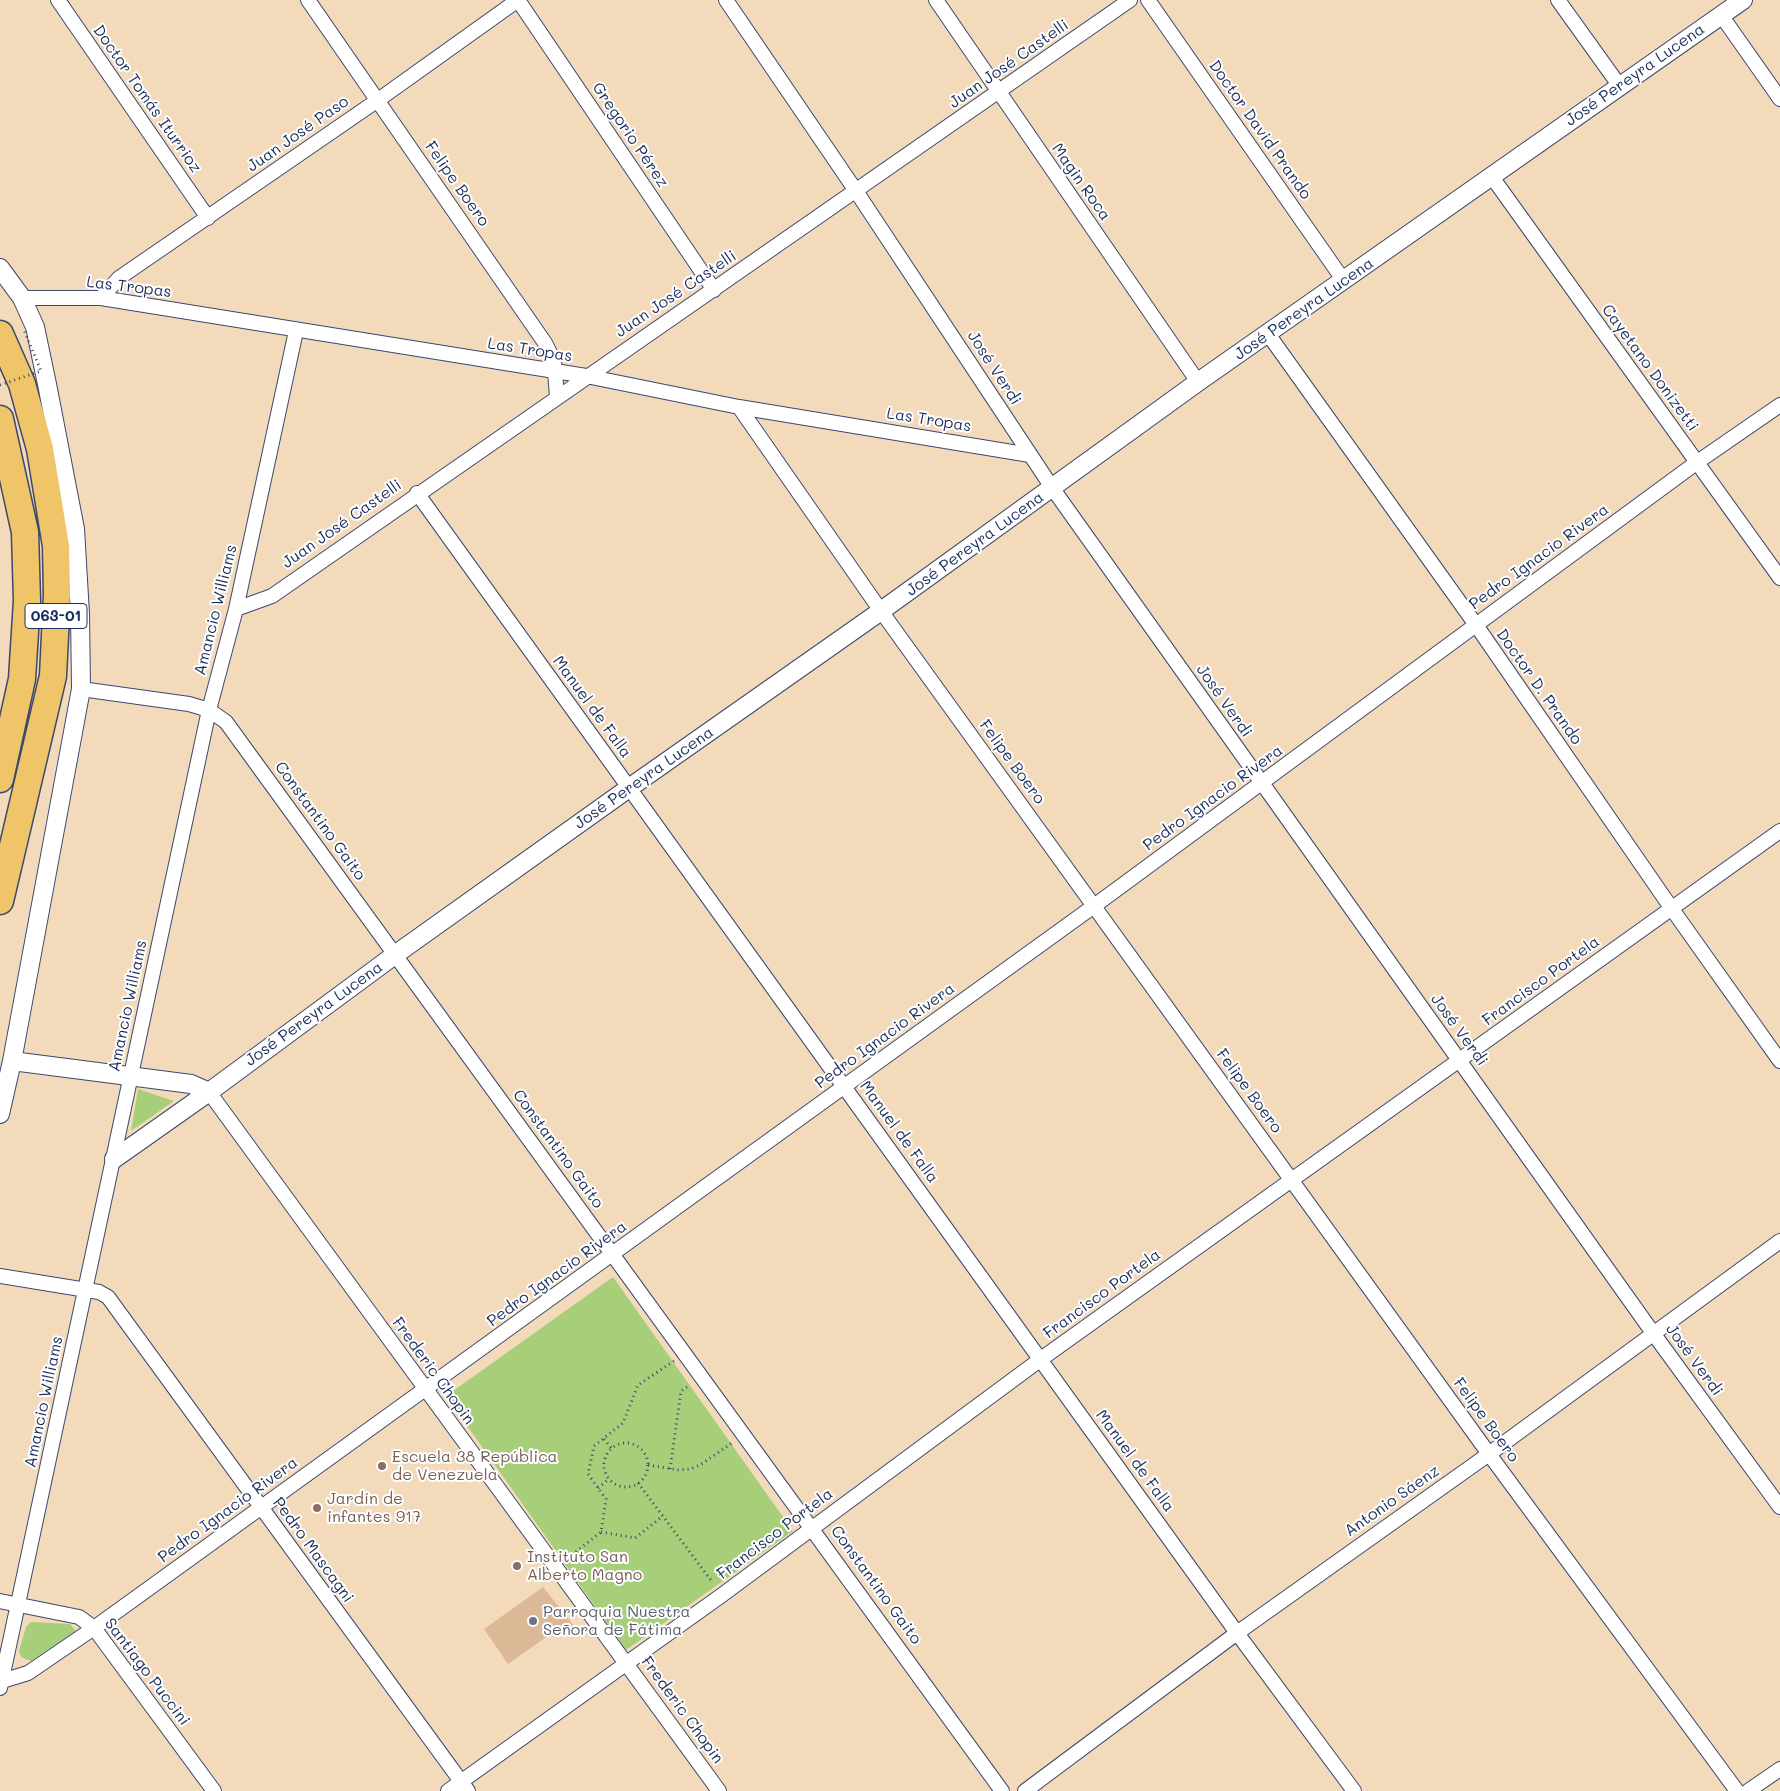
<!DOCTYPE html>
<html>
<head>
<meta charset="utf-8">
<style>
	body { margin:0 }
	canvas { display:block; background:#f3daba }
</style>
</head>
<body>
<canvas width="1780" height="1791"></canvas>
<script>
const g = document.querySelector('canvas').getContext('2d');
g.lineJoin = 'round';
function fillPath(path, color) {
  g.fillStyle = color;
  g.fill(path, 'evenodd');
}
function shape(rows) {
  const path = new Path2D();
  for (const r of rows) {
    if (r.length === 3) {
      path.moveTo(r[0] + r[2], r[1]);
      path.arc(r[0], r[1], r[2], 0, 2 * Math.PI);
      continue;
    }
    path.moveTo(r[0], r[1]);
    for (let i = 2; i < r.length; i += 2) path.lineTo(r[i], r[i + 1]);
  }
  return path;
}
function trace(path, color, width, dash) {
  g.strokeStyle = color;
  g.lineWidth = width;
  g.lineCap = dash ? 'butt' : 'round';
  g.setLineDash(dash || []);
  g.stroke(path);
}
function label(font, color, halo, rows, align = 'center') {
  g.font = font + ' Mali,sans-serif';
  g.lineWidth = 4;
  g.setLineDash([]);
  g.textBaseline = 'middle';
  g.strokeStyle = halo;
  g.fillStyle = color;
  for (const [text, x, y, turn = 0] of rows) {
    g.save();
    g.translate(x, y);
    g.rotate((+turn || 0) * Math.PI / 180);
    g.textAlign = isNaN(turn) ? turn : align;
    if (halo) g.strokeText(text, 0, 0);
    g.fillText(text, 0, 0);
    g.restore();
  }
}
fillPath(shape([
	[138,1089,174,1101,131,1131],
	[613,1277,793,1531,626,1650,446,1396],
	[31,1622,70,1624,76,1631,31,1661,21,1657,19,1651,26,1627]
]), '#a7cf7a');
fillPath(shape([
	[543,1587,574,1626,563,1634,559,1628,508,1664,484,1629]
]), '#dbb997');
const minor = shape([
	[58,0,208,218],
	[308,0,545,343,554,361,557,396],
	[518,0,714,290],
	[726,0,856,191,1053,489,1653,1333,1780,1507],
	[936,0,1198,382],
	[1148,0,1344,281],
	[1558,0,1619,85],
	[1721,15,1780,99],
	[1492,177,1780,578],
	[22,298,101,298,586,376,739,407,1030,455],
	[101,298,119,278,378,100,518,0],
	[1268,334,1476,625,1672,909,1780,1061],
	[739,407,881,611,1489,1454,1737,1791],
	[417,493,1237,1633,1354,1791],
	[236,609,272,596,1130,0],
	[81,689,189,704,209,710,226,722,1002,1791],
	[209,1092,719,1791],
	[0,1276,99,1292,108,1297,468,1791],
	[0,1601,79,1617,94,1628,214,1791],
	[2,1681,28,1673,94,1628,1094,906,1696,463,1780,405],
	[0,1688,209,710,236,609,296,331],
	[448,1791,722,1595,1041,1359,1780,831],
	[1025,1791,1237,1633,1489,1454,1780,1241],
	[1748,1791,1780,1769]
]);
const tertiary = shape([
	[0,268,22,298,35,327,47,384,75,529,80,614,81,689,12,1061,0,1114],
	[12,1061,191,1084,209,1092,396,954,629,788,881,611,1198,382,1743,0],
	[114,1159,209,1092]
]);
const motorway = shape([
	[0,334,22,384,40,449,56,546,57,595,53,676,0,901],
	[0,419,25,532,27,601,22,679,0,779]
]);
trace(minor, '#3b496c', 16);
trace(tertiary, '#3b496c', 20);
trace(motorway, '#3b496c', 29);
trace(shape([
	[604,1439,612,1449],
	[626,1465,22],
	[648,1465,679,1470,690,1469,700,1465,732,1443],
	[670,1469,681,1391,690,1385],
	[638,1483,713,1583],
	[598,1488,609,1479],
	[601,1532,635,1538,663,1516],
	[568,1558,601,1532,606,1499,588,1474,594,1446,623,1423,638,1385,674,1361]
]), '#3b496c', 3, [1, 4]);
trace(minor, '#fff', 14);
trace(tertiary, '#fff', 18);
trace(motorway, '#f0c469', 26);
trace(shape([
	[0,385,41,371,24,330]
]), '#3b496c', 3, [1, 4]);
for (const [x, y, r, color] of [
	[382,1466,5,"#8d6e63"],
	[317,1508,5,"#8d6e63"],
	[517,1566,5,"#8d6e63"],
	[533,1621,5,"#6b7280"]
]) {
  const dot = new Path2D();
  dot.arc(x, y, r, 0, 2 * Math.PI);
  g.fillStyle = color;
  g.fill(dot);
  trace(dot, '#fff', 2);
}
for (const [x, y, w] of [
	[56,616,62]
]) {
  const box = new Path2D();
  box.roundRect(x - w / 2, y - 12.5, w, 25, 4);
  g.fillStyle = '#fff';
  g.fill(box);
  trace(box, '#1b2f5e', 1);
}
label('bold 15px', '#1b2f5e', null, [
	["063-01",56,616]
]);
label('16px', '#1b2f5e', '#fff', [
	["Juan José Castelli",1009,64,-35],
	["José Pereyra Lucena",1635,75,-35],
	["Doctor Tomás Iturrioz",147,99,55],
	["Doctor David Prando",1260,130,55],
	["Juan José Paso",298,134,-35],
	["Gregorio Pérez",630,135,56],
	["Magin Roca",1081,182,55],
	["Felipe Boero",457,184,55],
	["Las Tropas",129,287,7],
	["Juan José Castelli",676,294,-34],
	["José Pereyra Lucena",1304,309,-35],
	["Las Tropas",530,350,9],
	["José Verdi",994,368,57],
	["Cayetano Donizetti",1650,368,54],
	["Las Tropas",929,420,9],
	["Juan José Castelli",342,524,-35],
	["José Pereyra Lucena",975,544,-36],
	["Pedro Ignacio Rivera",1539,557,-36],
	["Amancio Williams",216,610,-76],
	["Doctor D. Prando",1539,687,55],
	["José Verdi",1224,701,55],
	["Manuel de Falla",592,707,54],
	["Felipe Boero",1012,762,54],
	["José Pereyra Lucena",644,778,-35],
	["Pedro Ignacio Rivera",1213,798,-36],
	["Constantino Gaito",320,821,54],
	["Francisco Portela",1541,981,-36],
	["Amancio Williams",128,1006,-78],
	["José Pereyra Lucena",314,1014,-36],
	["José Verdi",1459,1030,54],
	["Pedro Ignacio Rivera",885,1036,-36],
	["Felipe Boero",1249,1091,54],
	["Manuel de Falla",899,1132,54],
	["Constantino Gaito",558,1149,54],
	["Pedro Ignacio Rivera",557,1274,-36],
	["Francisco Portela",1102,1294,-36],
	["José Verdi",1694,1360,54],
	["Frederic Chopin",433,1371,54],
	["Amancio Williams",44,1402,-78],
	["Felipe Boero",1486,1420,54],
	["Manuel de Falla",1135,1461,54],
	["Antonio Sáenz",1392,1501,-35],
	["Pedro Ignacio Rivera",228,1510,-36],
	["Francisco Portela",775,1534,-37],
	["Pedro Mascagni",313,1550,54],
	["Constantino Gaito",876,1585,54],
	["Santiago Puccini",147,1672,53],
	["Frederic Chopin",682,1710,54]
]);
label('16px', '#785e54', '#fff', [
	["Escuela 38 República",392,1457],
	["de Venezuela",392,1475],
	["Jardín de",327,1499],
	["infantes 917",327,1517],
	["Instituto San",527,1557],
	["Alberto Magno",527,1575]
], 'left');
label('16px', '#5b616d', '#fff', [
	["Parroquia Nuestra",543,1612],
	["Señora de Fátima",543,1630]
], 'left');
</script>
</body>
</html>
